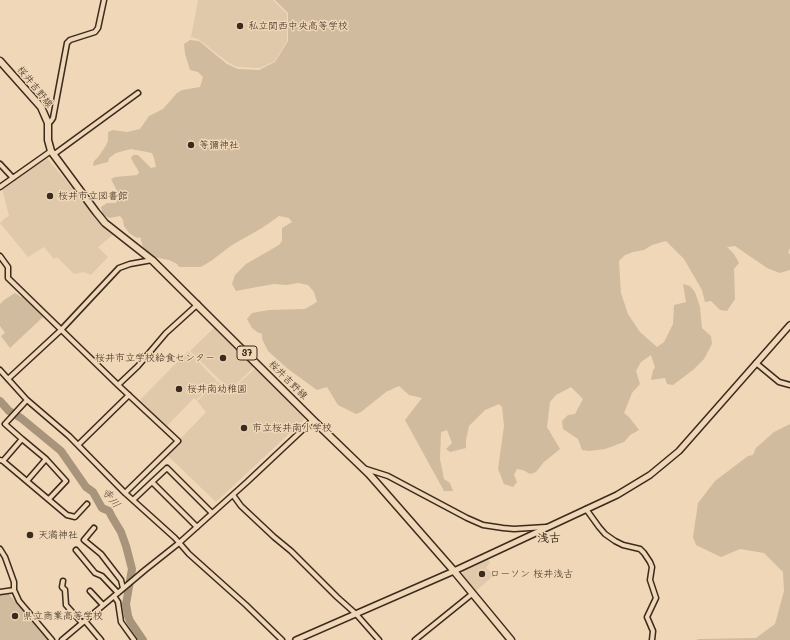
<!DOCTYPE html>
<html>
<head>
<meta charset="utf-8">
<style>
	body { margin:0 }
	canvas { display:block; background:#efd7b7 }
</style>
</head>
<body>
<canvas width="790" height="640"></canvas>
<script>
const g = document.querySelector('canvas').getContext('2d');
g.lineJoin = 'round';
function fillPath(path, color) {
  g.fillStyle = color;
  g.fill(path, 'evenodd');
}
function shape(rows) {
  const path = new Path2D();
  for (const r of rows) {
    path.moveTo(r[0], r[1]);
    for (let i = 2; i < r.length; i += 2) path.lineTo(r[i], r[i + 1]);
  }
  return path;
}
function trace(path, color, width, dash) {
  g.strokeStyle = color;
  g.lineWidth = width;
  g.lineCap = dash ? 'butt' : 'round';
  g.setLineDash(dash || []);
  g.stroke(path);
}
function label(font, color, halo, rows, align = 'center') {
  g.font = font + ' Mali,"Klee One",sans-serif';
  g.lineWidth = 3;
  g.setLineDash([]);
  g.textBaseline = 'middle';
  g.strokeStyle = halo;
  g.fillStyle = color;
  for (const [text, x, y, turn = 0] of rows) {
    g.save();
    g.translate(x, y);
    g.rotate((+turn || 0) * Math.PI / 180);
    g.textAlign = isNaN(turn) ? turn : align;
    if (halo) g.strokeText(text, 0, 0);
    g.fillText(text, 0, 0);
    g.restore();
  }
}
fillPath(shape([
	[198,0,273,0,287,14,287,41,274,62,259,68,238,67,229,63,198,39,191,37],
	[46,157,101,222,114,234,98,247,108,257,91,275,84,272,74,274,57,257,54,259,44,247,28,257,0,223,5,218,9,216,2,188],
	[217,325,256,365,230,390,190,351],
	[188,351,217,381,196,400,194,398,166,427,140,400],
	[257,367,307,417,216,502,166,454,206,412,197,401,218,381,229,392],
	[487,559,490,562,486,568,494,575,476,591,462,577,463,570]
]), '#e0c8aa');
fillPath(shape([
	[275,0,790,0,790,248,788,253,790,254,790,270,780,273,767,268,735,246,727,247,734,254,739,263,734,269,735,299,727,311,720,310,711,301,705,302,702,290,684,259,666,241,652,245,644,250,633,252,625,255,619,261,621,293,628,314,640,332,657,347,664,342,673,324,674,305,686,302,683,284,690,286,695,292,700,307,702,328,711,336,712,344,704,359,693,370,673,385,667,384,665,378,651,380,653,370,655,368,651,355,641,362,636,371,640,384,632,393,624,413,629,417,639,430,630,435,624,442,605,449,589,451,582,450,578,439,563,429,562,421,568,415,575,414,583,399,571,387,556,395,550,402,547,427,560,449,544,462,536,472,530,474,523,470,517,469,514,475,517,482,513,487,504,484,498,469,504,426,502,407,499,404,485,410,469,426,466,440,466,448,450,452,446,449,452,443,447,430,441,432,440,459,444,479,450,483,453,491,444,491,405,420,422,398,409,395,399,386,386,392,361,412,356,414,338,405,327,387,317,390,288,369,268,351,262,339,262,334,257,332,252,328,247,319,252,313,269,310,305,309,317,302,314,292,308,285,298,283,287,285,274,284,257,287,236,291,232,284,235,275,246,264,279,245,282,241,282,228,292,222,289,218,279,216,262,228,232,245,211,261,201,267,179,267,177,264,169,260,153,257,143,247,140,237,137,238,129,233,124,226,123,220,120,216,110,218,103,215,101,207,107,203,116,203,120,194,116,189,111,179,115,177,137,175,139,172,133,162,131,158,133,155,138,155,151,168,156,167,154,158,152,153,131,149,116,153,109,158,108,162,93,166,94,161,99,156,105,147,108,141,108,132,113,130,127,132,140,129,149,116,163,109,177,93,182,90,200,87,203,77,198,72,190,70,185,54,184,44,190,40,199,41,227,64,238,69,259,70,275,62,288,41,288,13],
	[15,293,21,297,24,296,43,317,10,348,1,336,5,333,0,326,0,304,4,300],
	[790,424,790,640,696,640,699,639,756,638,775,624,784,591,783,572,764,553,740,549,721,557,696,545,693,537,698,503,715,481,748,456,753,455,756,448,774,432],
	[4,591,8,593,48,640,0,640,0,594]
]), '#d1bb9e');
trace(shape([
	[0,401,9,411,21,418,61,451,86,487,93,492,102,508,109,511,112,517,121,532,126,546,132,569,126,604,128,616,130,621,143,640]
]), '#a8937b', 8);
const minor = shape([
	[48,123,51,121,53,118,67,43,70,40,95,32,98,28,104,0],
	[53,155,138,93],
	[0,164,13,178],
	[0,187,51,151],
	[0,256,8,267,8,278,118,385,178,441,125,493],
	[756,363,779,382,790,385],
	[0,370,27,400,69,436,125,493,175,538,189,554,246,605,282,640],
	[8,379,61,330,119,268,130,264,152,260],
	[118,385,138,366,166,333,198,304],
	[22,439,46,459,66,481,49,499],
	[78,445,129,395],
	[0,460,3,461,22,439,5,424,27,400],
	[3,461,67,515,75,517,87,504],
	[363,468,388,476,467,518,483,525,503,528,514,529,546,527],
	[27,481,46,459],
	[152,482,167,468,212,513],
	[233,495,241,506,274,537,291,551,337,597,356,614,379,640],
	[133,500,152,482,197,527],
	[586,509,599,527,605,534,615,541,623,545,640,549,644,553,650,562,652,567,650,580,656,598,647,617,653,631,652,640],
	[94,528,84,540,101,554,121,580,123,588],
	[0,549,5,557,14,582,14,590,19,601,52,640],
	[76,550,95,573,102,576,118,593],
	[63,581,62,587,65,590,66,605,82,623],
	[90,591,103,605],
	[0,592,14,590],
	[114,596,118,602,121,622,134,640],
	[85,621,101,640],
	[62,640,145,570,179,543,247,482,313,420],
	[415,640,472,594]
]);
const tertiary = shape([
	[296,640,454,571,617,495,650,475,679,451,790,325]
]);
const primary = shape([
	[0,61,41,107,48,123,48,140,51,151,96,212,105,223,152,260,313,420,369,474,454,571,511,640]
]);
trace(minor, '#3b2a1e', 7);
trace(tertiary, '#3b2a1e', 8);
trace(primary, '#3b2a1e', 9);
trace(minor, '#efd7b7', 4);
trace(tertiary, '#efd7b7', 5);
trace(primary, '#efd7b7', 6);
for (const [x, y, r, color] of [
	[240,26,4,"#3b2a1e"],
	[191,145,4,"#3b2a1e"],
	[50,196,4,"#3b2a1e"],
	[223,358,4,"#3b2a1e"],
	[179,389,4,"#3b2a1e"],
	[244,428,4,"#3b2a1e"],
	[30,535,4,"#3b2a1e"],
	[482,574,4,"#3b2a1e"],
	[15,616,4,"#3b2a1e"]
]) {
  const dot = new Path2D();
  dot.arc(x, y, r, 0, 2 * Math.PI);
  g.fillStyle = color;
  g.fill(dot);
  trace(dot, '#efd7b7', 1.5);
}
for (const [x, y, w] of [
	[247,353,20]
]) {
  const box = new Path2D();
  box.roundRect(x - w / 2, y - 7, w, 14, 3);
  g.fillStyle = '#efd7b7';
  g.fill(box);
  trace(box, '#3b2a1e', 1);
}
label('bold 9px', '#3b2a1e', null, [
	["37",247,353]
]);
label('10px', '#3b2a1e', '#efd7b7', [
	["私立関西中央高等学校",248,26],
	["等彌神社",199,145],
	["桜井市立図書館",58,196],
	["桜井市立学校給食センター",215,358,"right"],
	["桜井南幼稚園",187,389],
	["市立桜井南小学校",252,428],
	["天満神社",38,535],
	["ローソン 桜井浅古",490,574],
	["県立商業高等学校",23,616]
], 'left');
label('10px', '#3b2a1e', '#efd7b7', [
	["桜井吉野線",35,87,51],
	["桜井吉野線",288,380,45]
]);
label('italic 11px', '#564435', '#efd7b7', [
	["寺川",111,498,51]
]);
label('bold 12px', '#3b2a1e', '#efd7b7', [
	["浅古",549,538]
]);
</script>
</body>
</html>
